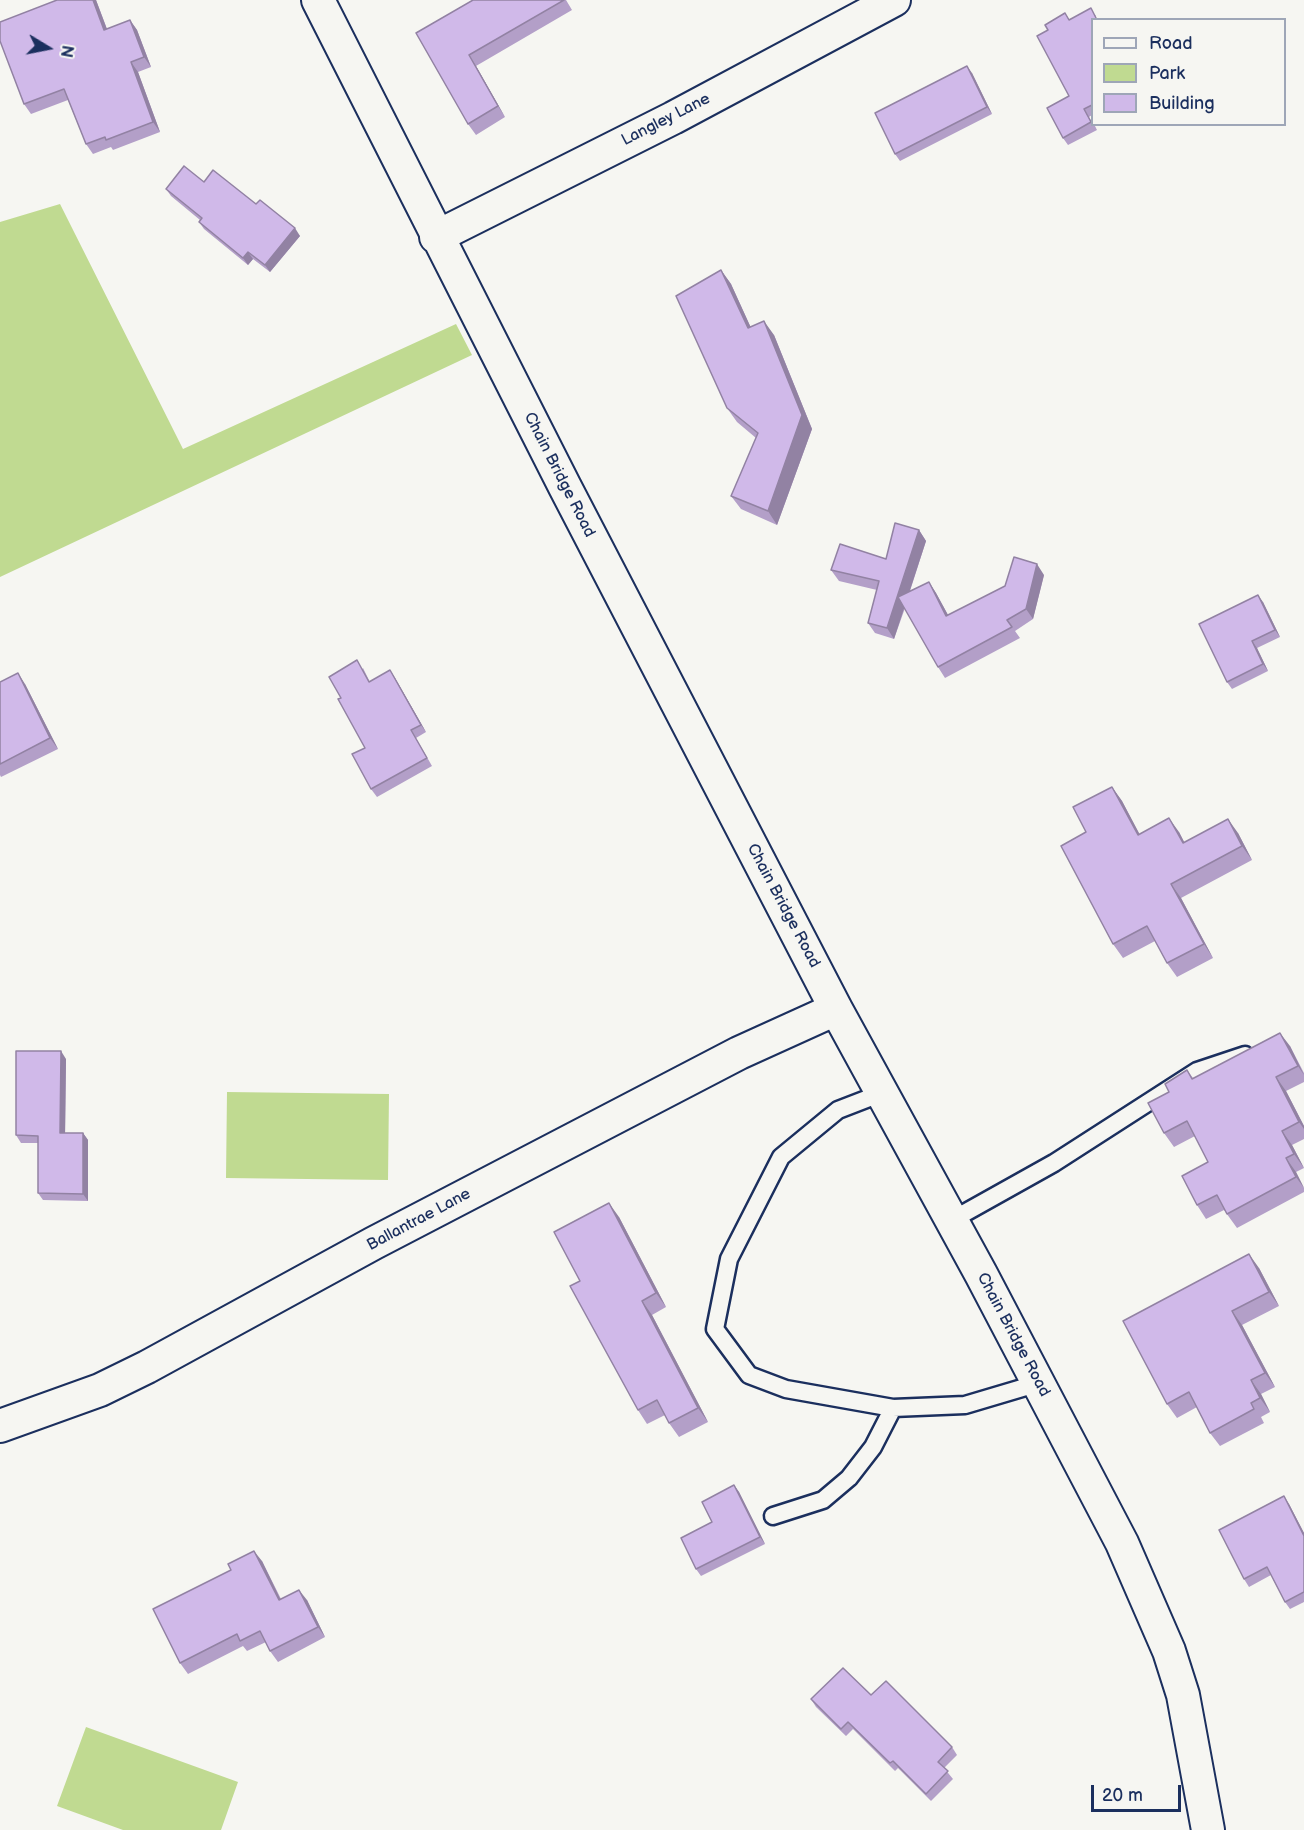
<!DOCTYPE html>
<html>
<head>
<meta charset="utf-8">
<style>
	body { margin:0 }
	#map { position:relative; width:1304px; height:1830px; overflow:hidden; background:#f6f6f2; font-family:"Balsamiq Sans",sans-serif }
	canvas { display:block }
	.legend { position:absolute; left:1091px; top:18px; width:195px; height:108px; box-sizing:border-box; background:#f6f6f2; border:2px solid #9ea6b7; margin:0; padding:8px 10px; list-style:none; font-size:18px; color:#1b2f5e }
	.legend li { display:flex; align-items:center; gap:12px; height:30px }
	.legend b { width:30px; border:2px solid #9ea6b7 }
	.north { position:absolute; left:18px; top:18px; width:60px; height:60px; -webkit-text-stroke:4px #f6f6f2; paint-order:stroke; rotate:100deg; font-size:16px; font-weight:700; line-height:24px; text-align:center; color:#1b2f5e }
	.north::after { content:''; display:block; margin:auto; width:21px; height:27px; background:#1b2f5e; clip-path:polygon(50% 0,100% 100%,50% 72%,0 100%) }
	.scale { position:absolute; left:1091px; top:1785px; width:90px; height:27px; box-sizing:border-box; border:3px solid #1b2f5e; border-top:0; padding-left:8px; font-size:18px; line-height:21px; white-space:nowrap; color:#1b2f5e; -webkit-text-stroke:4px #f6f6f2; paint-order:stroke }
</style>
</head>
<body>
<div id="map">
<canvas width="1304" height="1830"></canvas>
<ul class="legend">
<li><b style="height:8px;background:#f6f6f2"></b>Road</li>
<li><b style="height:16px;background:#c0da91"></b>Park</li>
<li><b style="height:16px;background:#d0b9e9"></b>Building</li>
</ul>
<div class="north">N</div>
<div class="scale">20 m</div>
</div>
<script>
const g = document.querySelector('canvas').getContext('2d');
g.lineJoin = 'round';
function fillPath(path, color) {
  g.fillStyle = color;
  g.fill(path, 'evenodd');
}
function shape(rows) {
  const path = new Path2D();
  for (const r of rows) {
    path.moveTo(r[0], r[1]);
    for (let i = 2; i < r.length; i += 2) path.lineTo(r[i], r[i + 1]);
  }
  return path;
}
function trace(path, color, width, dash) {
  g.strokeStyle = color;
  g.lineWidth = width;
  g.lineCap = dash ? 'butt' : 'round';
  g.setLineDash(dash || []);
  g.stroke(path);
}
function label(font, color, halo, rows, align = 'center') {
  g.font = font + ' "Balsamiq Sans",sans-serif';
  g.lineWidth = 5;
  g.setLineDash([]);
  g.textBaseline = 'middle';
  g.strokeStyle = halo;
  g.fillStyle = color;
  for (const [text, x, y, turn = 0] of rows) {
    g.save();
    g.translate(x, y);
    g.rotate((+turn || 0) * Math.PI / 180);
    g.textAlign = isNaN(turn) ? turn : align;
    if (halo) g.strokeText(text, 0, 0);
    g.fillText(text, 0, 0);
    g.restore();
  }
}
fillPath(shape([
	[60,204,183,449,456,324,472,355,0,577,0,222],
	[227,1092,389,1094,388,1180,226,1178],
	[86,1727,238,1782,221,1830,123,1830,57,1806]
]), '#c0da91');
const service = shape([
	[882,1093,838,1110,781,1157,729,1259,715,1329,749,1375,786,1389,893,1408],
	[952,1220,1054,1163,1197,1071,1245,1055],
	[773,1516,823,1500,849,1478,873,1447,893,1408,965,1405,1039,1383]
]);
const minor = shape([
	[318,0,565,487,836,1009,981,1274,1122,1543,1169,1651,1183,1695,1208,1830],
	[436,237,673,118,894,0],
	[0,1426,100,1390,147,1367,374,1243,739,1053,836,1009]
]);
trace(service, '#1b2f5e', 21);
trace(minor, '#1b2f5e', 36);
trace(service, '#f6f6f2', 16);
trace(minor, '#f6f6f2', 32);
fillPath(shape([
	[96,0,107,29,130,20,137,30,151,67,138,72,160,132,113,150,111,147,93,154,86,144,68,100,31,114,24,104],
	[473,0,566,0,572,10,476,66,505,117,476,135,468,124,416,33],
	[1065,13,1069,19,1096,15,1092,20,1092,115,1089,117,1092,122,1092,124,1094,124,1097,130,1068,145,1063,138,1069,96,1048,30],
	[972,73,992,114,900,161,895,154],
	[204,182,256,204,300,236,270,272,253,259,248,265,204,229,199,222,200,220,171,196,166,189],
	[721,270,731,284,750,326,774,335,812,429,777,525,741,509,731,496,756,438,737,422,727,408],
	[919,530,926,541,910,591,929,582,936,593,948,615,1044,575,1033,619,1015,631,1020,638,945,678,938,667,905,608,894,639,875,633,868,623,877,590,839,581,831,570,886,559],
	[1263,602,1280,637,1257,648,1268,671,1232,689,1227,682],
	[363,668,370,682,390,670,395,678,426,732,416,738,432,766,377,797,371,789,365,748,341,698],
	[0,682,25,684,58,749,1,777,0,775],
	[1112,787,1122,801,1139,834,1179,832,1184,842,1238,833,1252,860,1181,898,1213,958,1177,977,1167,963,1155,941,1123,958,1113,944,1086,832],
	[1290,1046,1304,1073,1304,1082,1286,1091,1304,1126,1304,1139,1292,1145,1304,1168,1296,1172,1304,1188,1304,1192,1237,1228,1224,1210,1206,1219,1197,1205,1208,1162,1195,1136,1174,1147,1164,1133,1169,1092,1187,1070,1193,1078],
	[66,1059,65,1133,83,1133,88,1140,88,1201,43,1200,38,1193,38,1143,21,1143,16,1135],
	[619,1217,666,1307,652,1315,708,1422,679,1437,669,1423,665,1415,647,1424,638,1410,580,1281],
	[1259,1268,1279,1306,1242,1325,1275,1387,1261,1394,1270,1412,1261,1417,1264,1423,1220,1446,1210,1433,1197,1407,1177,1418,1167,1404],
	[734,1485,739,1492,765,1544,701,1576,696,1569,712,1522],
	[1289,1504,1304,1533,1304,1602,1290,1609,1285,1602,1271,1575,1249,1587,1244,1579],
	[262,1561,281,1599,307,1600,325,1637,278,1662,270,1651,266,1642,247,1651,243,1646,188,1674,180,1663],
	[871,1695,952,1747,957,1755,944,1768,953,1779,931,1801,898,1768,895,1771,853,1729,846,1736,816,1707,811,1699]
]), '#b39fc8');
fillPath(shape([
	[93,0,96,0,111,40,104,30],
	[130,20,137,30,151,67,144,57],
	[469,55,476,66,505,117,498,106],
	[131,62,138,72,160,132,153,122],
	[967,66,972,73,992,114,987,107],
	[295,228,300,236,270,272,265,265],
	[248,252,253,259,248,265,243,258],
	[721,270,731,284,757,341,748,328],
	[764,321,774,335,812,429,777,525,768,511],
	[919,530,926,541,894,639,887,628],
	[1037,564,1044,575,1033,619,1026,609],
	[929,582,936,593,954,626,946,616],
	[1258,595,1263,602,1280,637,1275,630],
	[1252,641,1257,648,1268,671,1263,664],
	[390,670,395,678,426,732,421,725],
	[18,673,25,684,58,749,50,738],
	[1112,787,1122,801,1147,848,1138,835],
	[1169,818,1179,832,1192,857,1183,843],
	[1228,819,1238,833,1252,860,1242,846],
	[1171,884,1181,898,1213,958,1204,944],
	[1280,1033,1290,1046,1304,1075,1298,1066],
	[61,1051,66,1059,65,1140,60,1133],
	[1276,1077,1286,1091,1304,1126,1304,1129,1299,1122],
	[1282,1131,1292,1145,1304,1168,1294,1154],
	[83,1133,88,1140,88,1201,83,1194],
	[1286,1158,1296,1172,1304,1188,1296,1177],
	[609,1203,619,1217,666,1307,656,1293],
	[1249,1254,1259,1268,1279,1306,1269,1292],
	[642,1301,652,1315,708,1422,698,1408],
	[1232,1311,1242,1325,1275,1387,1265,1373],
	[1251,1380,1261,1394,1270,1412,1260,1398],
	[734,1485,739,1492,765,1544,760,1537],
	[1284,1496,1289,1504,1304,1533,1304,1536],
	[254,1551,262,1561,286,1611,279,1600],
	[299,1590,307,1600,325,1637,318,1627]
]), '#9282a3');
const building = shape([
	[57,0,93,0,104,30,130,20,144,57,131,62,153,122,106,140,105,137,86,144,64,89,24,104,0,41,0,22,57,0],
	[473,0,564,0,469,55,498,106,468,124,416,33,473,0],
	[1091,8,1097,20,1092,20,1092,105,1084,109,1091,122,1063,138,1047,108,1069,96,1037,36,1048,30,1045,25,1065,13,1069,20,1091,8],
	[967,66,987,107,895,154,875,113,967,66],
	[184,166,204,182,213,170,256,204,260,200,295,228,265,265,248,252,243,258,199,222,202,218,166,189,184,166],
	[721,270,748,328,764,321,802,415,768,511,731,496,758,433,727,408,676,296,721,270],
	[895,523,919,530,887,628,868,623,879,581,831,570,840,544,886,559,895,523],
	[1014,557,1037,564,1026,609,1007,620,1012,627,938,667,898,597,929,582,946,616,1005,586,1014,557],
	[1258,595,1275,630,1252,641,1263,664,1227,682,1199,624,1258,595],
	[357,660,369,682,390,670,421,725,411,730,427,758,371,789,352,754,365,748,338,699,341,698,329,677,357,660],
	[18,673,50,738,0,764,0,682,18,673],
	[1112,787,1138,835,1169,818,1183,843,1228,819,1242,846,1171,884,1204,944,1167,963,1147,926,1113,944,1061,846,1086,832,1073,807,1112,787],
	[1280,1033,1298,1066,1276,1077,1299,1122,1282,1131,1294,1154,1286,1158,1296,1177,1227,1214,1217,1195,1197,1205,1182,1176,1208,1162,1187,1121,1164,1133,1148,1103,1169,1092,1165,1084,1187,1070,1192,1079,1280,1033],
	[16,1051,61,1051,60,1133,83,1133,83,1194,38,1193,38,1136,16,1135,16,1051],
	[609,1203,656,1293,642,1301,698,1408,669,1423,657,1400,638,1410,570,1286,580,1281,554,1232,609,1203],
	[1249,1254,1269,1292,1232,1311,1265,1373,1251,1380,1260,1398,1251,1403,1254,1409,1210,1433,1189,1392,1167,1404,1123,1321,1249,1254],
	[734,1485,760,1537,696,1569,681,1538,712,1522,702,1502,734,1485],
	[1284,1496,1304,1536,1304,1592,1285,1602,1267,1567,1244,1579,1219,1530,1284,1496],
	[254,1551,279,1600,299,1590,318,1627,270,1651,260,1631,240,1641,237,1634,180,1663,153,1609,231,1570,228,1564,254,1551],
	[843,1668,871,1695,886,1681,952,1747,938,1762,948,1771,926,1794,893,1761,890,1763,848,1722,841,1729,811,1699,843,1668]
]);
fillPath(building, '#d0b9e9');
trace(building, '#9282a3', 1.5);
label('16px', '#1b2f5e', '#f6f6f2', [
	["Langley Lane",666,120,-27],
	["Chain Bridge Road",559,475,63],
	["Chain Bridge Road",783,906,62],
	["Ballantrae Lane",419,1220,-28],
	["Chain Bridge Road",1013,1335,62]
]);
</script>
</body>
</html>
